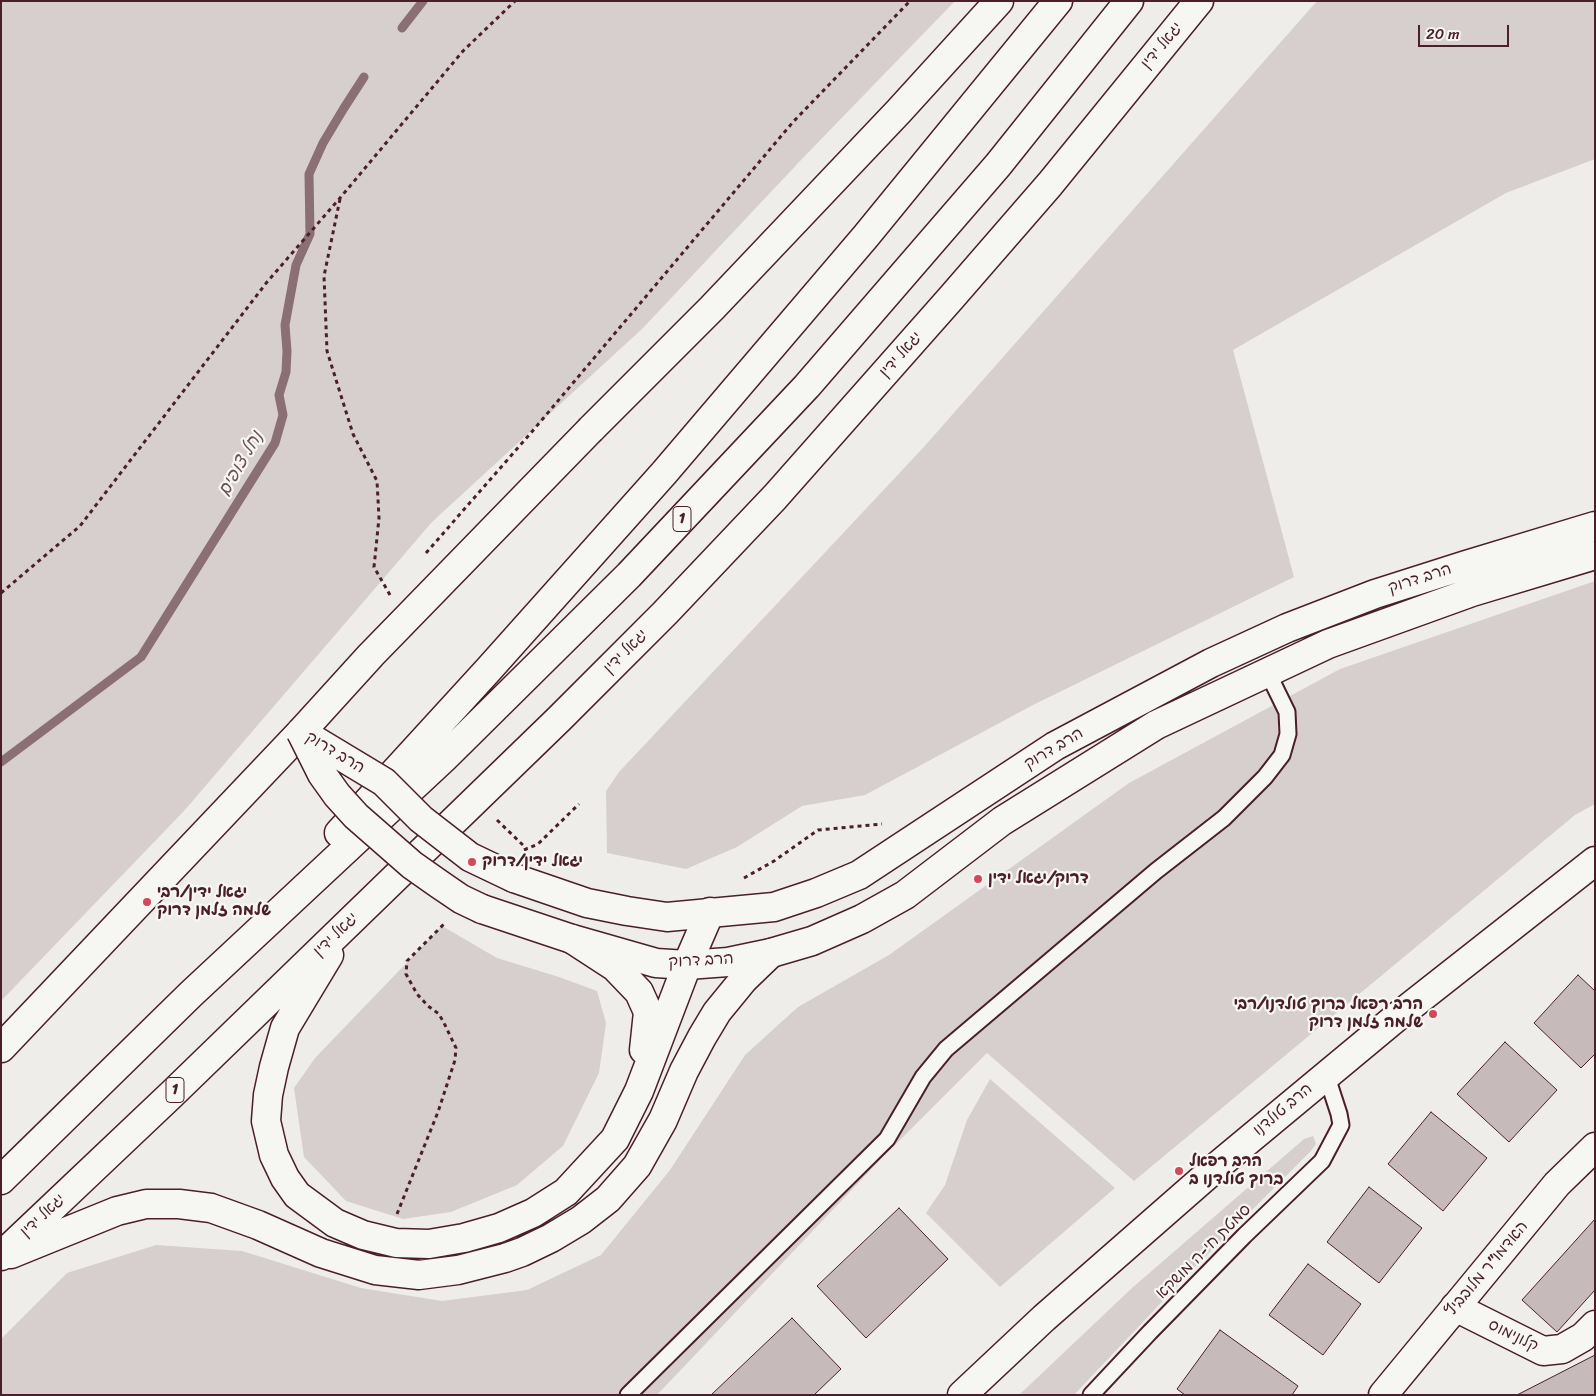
<!DOCTYPE html>
<html>
<head>
<meta charset="utf-8">
<style>
	body { margin:0 }
	#map { position:relative; width:1596px; height:1396px; overflow:hidden; background:#efedea; font-family:Sriracha,sans-serif }
	canvas { display:block }
	.frame { position:absolute; inset:0; border:2px solid #4a1f2b; pointer-events:none }
	.scale { position:absolute; left:1418px; top:25px; width:91px; height:22px; box-sizing:border-box; border:2px solid #4a1f2b; border-top:0; padding-left:6px; font-size:15px; line-height:18px; white-space:nowrap; color:#4a1f2b; -webkit-text-stroke:4px #f6f6f2; paint-order:stroke }
</style>
</head>
<body>
<div id="map">
<canvas width="1596" height="1396"></canvas>
<div class="frame"></div>
<div class="scale">20 m</div>
</div>
<script>
const g = document.querySelector('canvas').getContext('2d');
g.lineJoin = 'round';
function fillPath(path, color) {
  g.fillStyle = color;
  g.fill(path, 'evenodd');
}
function shape(rows) {
  const path = new Path2D();
  for (const r of rows) {
    path.moveTo(r[0], r[1]);
    for (let i = 2; i < r.length; i += 2) path.lineTo(r[i], r[i + 1]);
  }
  return path;
}
function trace(path, color, width, dash) {
  g.strokeStyle = color;
  g.lineWidth = width;
  g.lineCap = dash ? 'butt' : 'round';
  g.setLineDash(dash || []);
  g.stroke(path);
}
function label(font, color, halo, rows, align = 'center') {
  g.font = font + ' Sriracha,"Playpen Sans Hebrew",sans-serif';
  g.lineWidth = 4.5;
  g.setLineDash([]);
  g.textBaseline = 'middle';
  g.strokeStyle = halo;
  g.fillStyle = color;
  for (const [text, x, y, turn = 0] of rows) {
    g.save();
    g.translate(x, y);
    g.rotate((+turn || 0) * Math.PI / 180);
    g.textAlign = isNaN(turn) ? turn : align;
    if (halo) g.strokeText(text, 0, 0);
    g.fillText(text, 0, 0);
    g.restore();
  }
}
fillPath(shape([
	[1,1,955,1,801,160,643,328,432,522,184,811,1,1001],
	[1317,1,1595,1,1595,159,1506,193,1233,350,1294,577,1033,705,865,795,802,806,737,847,686,869,607,853,606,791,619,772,922,449],
	[1595,581,1595,804,1575,815,1134,1181,987,1053,881,1159,657,1395,1,1395,1,1339,67,1273,156,1245,242,1251,361,1288,442,1301,527,1290,601,1255,670,1170,745,1055,798,1007,889,955,1129,783,1340,669],
	[442,926,497,958,559,977,597,991,606,1023,599,1073,563,1146,517,1185,451,1212,403,1219,346,1201,304,1157,294,1088,315,1058],
	[990,1079,1115,1188,1000,1287,926,1213,945,1185,967,1120],
	[1313,1136,1316,1144,1310,1152,1194,1268,1074,1395,1019,1395,1132,1288,1304,1139]
]), '#d7cfce');
trace(shape([
	[402,28,423,1],
	[1,762,141,657,275,443,283,415,279,395,286,372,287,351,285,325,296,265,310,234,309,174,323,143,344,108,364,77]
]), '#8a6f74', 9);
const building = shape([
	[1578,975,1595,991,1595,1054,1581,1068,1534,1023,1578,975],
	[1505,1042,1557,1090,1509,1142,1457,1094,1505,1042],
	[1431,1112,1487,1158,1443,1211,1388,1164,1431,1112],
	[1369,1187,1422,1228,1379,1283,1327,1242,1369,1187],
	[899,1208,948,1259,866,1338,817,1286,899,1208],
	[1595,1219,1595,1290,1557,1332,1522,1300,1595,1219],
	[1308,1264,1361,1304,1323,1355,1269,1315,1308,1264],
	[792,1318,841,1369,814,1395,711,1395,792,1318],
	[1220,1330,1298,1386,1292,1395,1185,1395,1177,1389,1220,1330],
	[1595,1355,1595,1395,1517,1395,1595,1355]
]);
fillPath(building, '#c6babb');
trace(building, '#4a1f2b', 1);
const lane = shape([
	[628,1395,887,1139,923,1077,946,1049,1156,871,1224,818,1265,777,1282,755,1288,734,1287,712,1267,671],
	[1091,1395,1150,1332,1244,1236,1322,1161,1341,1125,1339,1114,1326,1074]
]);
const street = shape([
	[1455,1307,1543,1351,1562,1349,1583,1337,1595,1325],
	[962,1395,1044,1318,1221,1163,1398,1016,1595,861]
]);
const secondary = shape([
	[514,878,587,903,627,911,667,917,774,907,816,893,859,875,1055,746,1211,663,1287,628,1375,594,1466,565,1595,526],
	[482,909,572,939,656,963,687,965,728,962,771,953,812,941,862,919,905,895,1002,821,1156,725,1328,644,1472,592,1595,555],
	[1383,1395,1557,1184,1595,1147]
]);
const highway = shape([
	[591,429,712,308,899,111,999,1],
	[339,833,489,669,664,473,866,236,1058,1],
	[572,939,615,967,639,992,648,1012,644,1050],
	[329,955,285,1028,274,1067,268,1095,266,1121,274,1155,285,1178,297,1195,335,1223,363,1235,396,1243,429,1244,464,1238,499,1228,533,1213,566,1192,615,1139,639,1091,687,965,710,912],
	[1,1048,301,732],
	[1,1180,191,994,444,758,629,575,807,386,998,165,1129,1],
	[11,1254,117,1211,146,1204,179,1204,211,1208,258,1225,321,1253,375,1270,419,1275,458,1270,505,1258,522,1252,551,1238,581,1220,608,1199,637,1166,663,1120,684,1071,702,1037,717,1012,744,979,771,953],
	[1,1256,172,1094,559,719,665,613,775,497,951,298,1050,184,1199,1]
]);
trace(lane, '#4a1f2b', 19);
trace(street, '#4a1f2b', 31);
trace(secondary, '#4a1f2b', 31);
trace(highway, '#4a1f2b', 31);
trace(shape([
	[340,199,324,276,327,351,353,434,377,481,379,518,374,567,390,595],
	[426,553,530,434,793,122,910,1],
	[1,593,80,526,267,282,340,198,463,51,515,1],
	[497,820,527,849],
	[524,850,538,844,579,804],
	[744,878,774,861,818,830,882,824],
	[397,1214,438,1112,455,1060,456,1048,445,1025,439,1014,428,1006,417,994,406,974,407,961,445,923]
]), '#4a1f2b', 3, [4, 4]);
trace(lane, '#f6f6f2', 15);
trace(street, '#f6f6f2', 28);
trace(secondary, '#f6f6f2', 28);
trace(highway, '#f6f6f2', 28);
const secondaryBridge = shape([
	[301,732,384,782,421,819,470,857,514,878],
	[301,732,322,774,337,795,356,816,412,865,439,884,461,899,482,909]
]);
const highwayBridge = shape([
	[301,732,371,655,591,429]
]);
trace(secondaryBridge, '#4a1f2b', 31, []);
trace(highwayBridge, '#4a1f2b', 31, []);
trace(secondaryBridge, '#f6f6f2', 28);
trace(highwayBridge, '#f6f6f2', 28);
for (const [x, y, r, color] of [
	[472,862,5,"#d1495b"],
	[978,879,5,"#d1495b"],
	[147,902,5,"#d1495b"],
	[1433,1014,5,"#d1495b"],
	[1179,1171,5,"#d1495b"]
]) {
  const dot = new Path2D();
  dot.arc(x, y, r, 0, 2 * Math.PI);
  g.fillStyle = color;
  g.fill(dot);
  trace(dot, '#f6f6f2', 2);
}
for (const [x, y, w] of [
	[682,519,18],
	[175,1090,18]
]) {
  const box = new Path2D();
  box.roundRect(x - w / 2, y - 12.5, w, 25, 4);
  g.fillStyle = '#f6f6f2';
  g.fill(box);
  trace(box, '#4a1f2b', 1);
}
label('bold 15px', '#4a1f2b', null, [
	["1",682,519],
	["1",175,1090]
]);
label('16px', '#4a1f2b', '#f6f6f2', [
	["יגאל ידין",1162,46,-50],
	["יגאל ידין",901,355,-48],
	["הרב דרוק",1420,579,-18],
	["יגאל ידין",626,652,-45],
	["הרב דרוק",1054,749,-31],
	["הרב דרוק",335,753,31],
	["יגאל ידין",336,935,-44],
	["הרב דרוק",701,961,-3],
	["הרב טולדנו",1283,1110,-40],
	["יגאל ידין",43,1216,-43],
	["סמטת חי-ה מושקא",1204,1252,-45],
	["האדמו\"ר מלובביץ",1487,1269,-50],
	["קלונימוס",1513,1336,26]
]);
label('bold 16px', '#4a1f2b', '#f6f6f2', [
	["יגאל ידין/דרוק",482,862],
	["דרוק/יגאל ידין",988,879],
	["יגאל ידין/רבי",157,893],
	["שלמה זלמן דרוק",157,911],
	["הרב רפאל ברוך טולדנו/רבי",1423,1005,"right"],
	["שלמה זלמן דרוק",1423,1023,"right"],
	["הרב רפאל",1189,1162],
	["ברוך טולדנו ב",1189,1180]
], 'left');
label('italic 18px', '#6f4e56', '#f6f6f2', [
	["נחל צופים",241,464,-60]
]);
</script>
</body>
</html>
